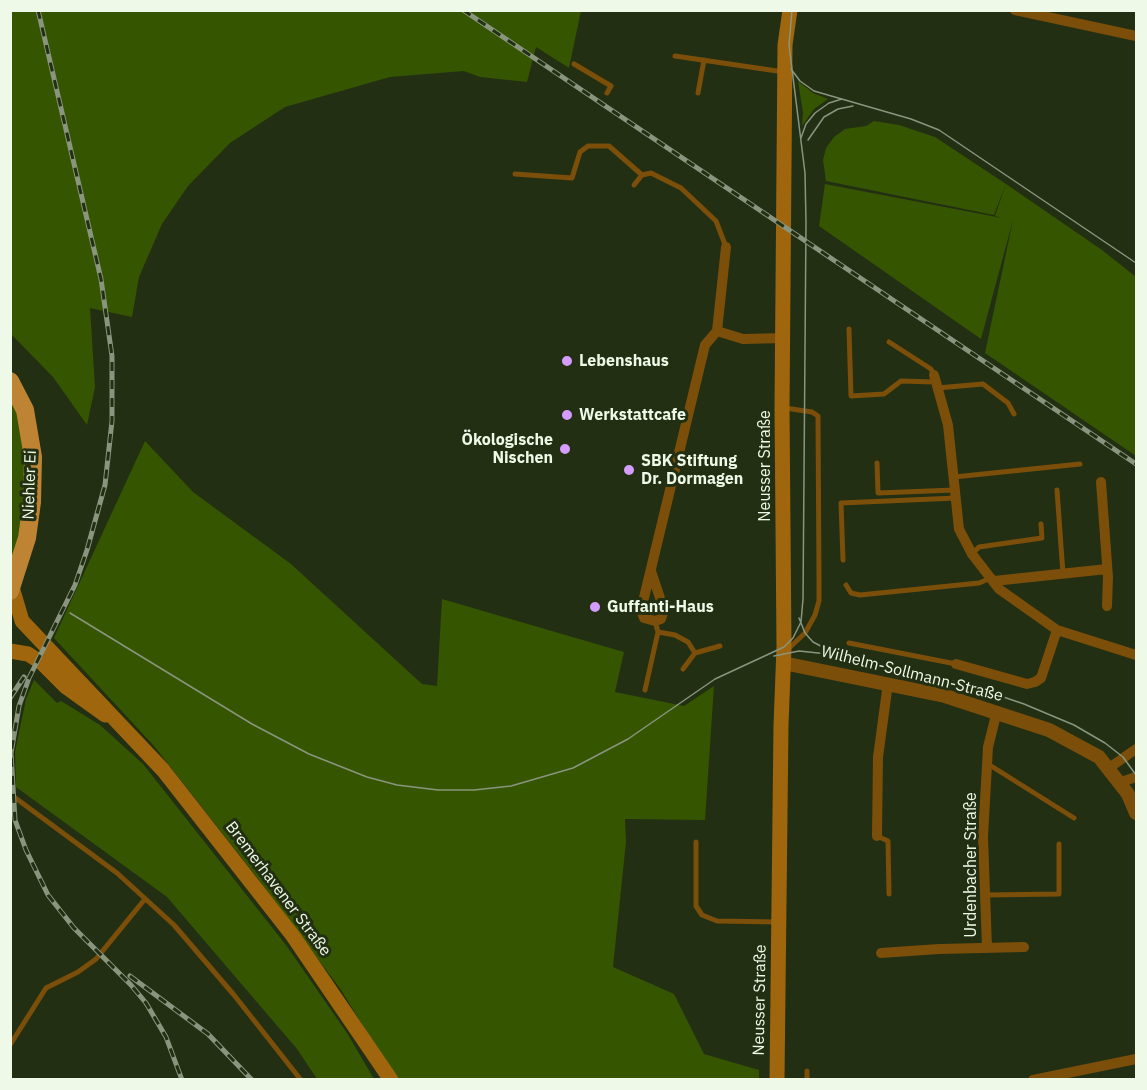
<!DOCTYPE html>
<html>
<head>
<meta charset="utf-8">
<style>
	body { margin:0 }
	#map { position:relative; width:1147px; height:1090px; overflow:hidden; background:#222f13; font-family:"IBM Plex Sans",sans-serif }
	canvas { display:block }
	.frame { position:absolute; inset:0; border:12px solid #eff9e7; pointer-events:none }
</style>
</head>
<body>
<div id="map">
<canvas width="1147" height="1090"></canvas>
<div class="frame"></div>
</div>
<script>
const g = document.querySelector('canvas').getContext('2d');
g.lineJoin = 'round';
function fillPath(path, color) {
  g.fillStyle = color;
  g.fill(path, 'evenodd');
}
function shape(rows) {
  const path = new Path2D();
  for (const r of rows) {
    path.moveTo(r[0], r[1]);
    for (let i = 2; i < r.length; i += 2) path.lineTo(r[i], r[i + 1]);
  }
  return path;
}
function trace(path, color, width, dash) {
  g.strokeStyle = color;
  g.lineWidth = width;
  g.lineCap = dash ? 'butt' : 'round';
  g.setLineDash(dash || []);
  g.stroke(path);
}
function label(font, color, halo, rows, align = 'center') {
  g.font = font + ' "IBM Plex Sans",sans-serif';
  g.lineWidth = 6;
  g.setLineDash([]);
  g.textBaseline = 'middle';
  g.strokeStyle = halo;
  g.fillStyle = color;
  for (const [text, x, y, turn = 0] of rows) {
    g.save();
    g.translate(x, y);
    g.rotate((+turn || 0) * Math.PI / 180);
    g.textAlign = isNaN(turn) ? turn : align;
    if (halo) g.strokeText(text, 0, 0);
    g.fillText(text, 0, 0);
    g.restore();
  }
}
fillPath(shape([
	[10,11,581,11,569,68,536,47,527,82,480,77,464,71,390,77,285,107,230,143,188,186,162,224,139,277,132,317,90,308,95,387,87,425,53,377,11,334],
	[798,81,813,93,828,99,814,109,802,126,803,113],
	[874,121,899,125,935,137,1006,184,994,215,826,181,823,160,826,148,834,137,845,129,866,126],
	[825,184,1002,218,995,216,1006,184,1102,250,1136,277,1136,456,985,353,1013,220,981,339,819,226],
	[11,393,24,428,25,507,11,571],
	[145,441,193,492,291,564,422,684,437,686,442,599,624,652,615,692,684,706,714,686,705,820,625,819,626,842,613,967,674,994,704,1054,759,1070,759,1079,396,1079,341,990,259,880,154,746,54,638],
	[34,680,57,703,61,701,100,725,143,764,286,945,347,1033,374,1079,317,1079,297,1049,167,897,16,787,15,752,26,699]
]), '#355500');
trace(shape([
	[675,56,784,72],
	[574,64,611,86,607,93],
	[698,93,704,60],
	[515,174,572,178,580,152,588,146,609,146,642,175],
	[634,185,642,175,651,173,681,188,716,221,726,247],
	[849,329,851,396,884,394,901,381,935,382],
	[889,342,931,369,934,375],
	[937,388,983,384,1008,403,1014,414],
	[785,408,812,412,818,416,819,580,819,601,815,615,805,633,787,650],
	[877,463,878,493,954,490],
	[954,477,1080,464],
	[1057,490,1063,574],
	[972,554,979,547,1042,538,1041,524],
	[843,560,841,503,956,498],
	[846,585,851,593,860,595,979,583,991,578],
	[658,632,675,635,688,642,695,653,683,669],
	[849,643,956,664],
	[695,653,720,646],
	[645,690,658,632,655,621],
	[988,764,1074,818],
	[10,794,117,873,174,925,234,995,301,1080],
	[877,836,888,841,889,894],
	[696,842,696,906,702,915,717,921,778,922],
	[986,895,1059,894,1059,844],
	[10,1045,46,988,78,972,96,959,145,899],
	[807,1071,807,1080]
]), '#7b4e0a', 5);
trace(shape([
	[1015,10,1136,36],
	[726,247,717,331,743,339,784,338],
	[934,375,948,425,959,529,972,554,999,589,1057,630,1136,655],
	[1101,482,1108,577,1107,606],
	[651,571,664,610,661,619,655,621,644,618,641,610,705,345,717,331],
	[994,581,1107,569],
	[956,664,1027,684,1035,682,1041,678,1057,630],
	[1109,768,1136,749],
	[1121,782,1136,777],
	[877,836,878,757,888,683],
	[987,948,983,837,988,747,997,711],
	[881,953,939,949,1024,947],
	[1033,1080,1136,1059]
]), '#7b4e0a', 10);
trace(shape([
	[783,663,945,696,1049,730,1099,757,1128,794,1136,813]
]), '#7b4e0a', 14);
trace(shape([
	[12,587,22,621,163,770,293,936,391,1080],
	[10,651,28,654,42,663,66,687,105,715],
	[777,1080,781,725,784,647,782,408,785,45,790,10]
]), '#9f660d', 15);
trace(shape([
	[10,381,25,410,33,457,32,502,27,538,10,591]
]), '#bf8334', 18);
trace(shape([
	[791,69,800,81,814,91,911,119,939,130,1136,263],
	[801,138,806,124,815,113,829,103,842,99],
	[808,140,824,117,838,109,853,106],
	[70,613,252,724,309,754,367,777,397,785,438,790,474,790,511,786,573,768,628,739,715,679,784,647,793,638,801,622,803,599,806,223,805,173,789,45,792,10],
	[799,618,805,633,813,642,838,655,965,684,1024,704,1074,725,1105,743,1123,757,1136,775],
	[774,656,799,651,828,654]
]), '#89957e', 1.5);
const rail = shape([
	[38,10,101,279,112,356,112,421,105,485,87,550,75,585,29,678,19,706,11,753,15,820,26,850,48,895,74,928,131,985,146,1003,166,1037,182,1080],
	[463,10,1136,464],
	[10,698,24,677],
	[130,976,208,1034,252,1080]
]);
trace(rail, '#89957e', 5);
trace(rail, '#222f13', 3, [9]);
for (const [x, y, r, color] of [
	[567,361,6,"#d49cfc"],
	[567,415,6,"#d49cfc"],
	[565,449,6,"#d49cfc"],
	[629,470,6,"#d49cfc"],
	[595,607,6,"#d49cfc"]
]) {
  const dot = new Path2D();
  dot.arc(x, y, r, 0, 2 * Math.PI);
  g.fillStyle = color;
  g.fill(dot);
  trace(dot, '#222f13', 2);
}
label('bold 16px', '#eff9e7', '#222f13', [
	["Lebenshaus",579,361],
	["Werkstattcafe",579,415],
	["Ökologische",553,440,"right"],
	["Nischen",553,458,"right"],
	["SBK Stiftung",641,461],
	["Dr. Dormagen",641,479],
	["Guffanti-Haus",607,607]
], 'left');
label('16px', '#eff9e7', '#222f13', [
	["Neusser Straße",765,466,-90],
	["Niehler Ei",30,485,-88],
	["Wilhelm-Sollmann-Straße",912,674,14],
	["Urdenbacher Straße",971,865,-90],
	["Bremerhavener Straße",278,889,53],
	["Neusser Straße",760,1000,-89]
]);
</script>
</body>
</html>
